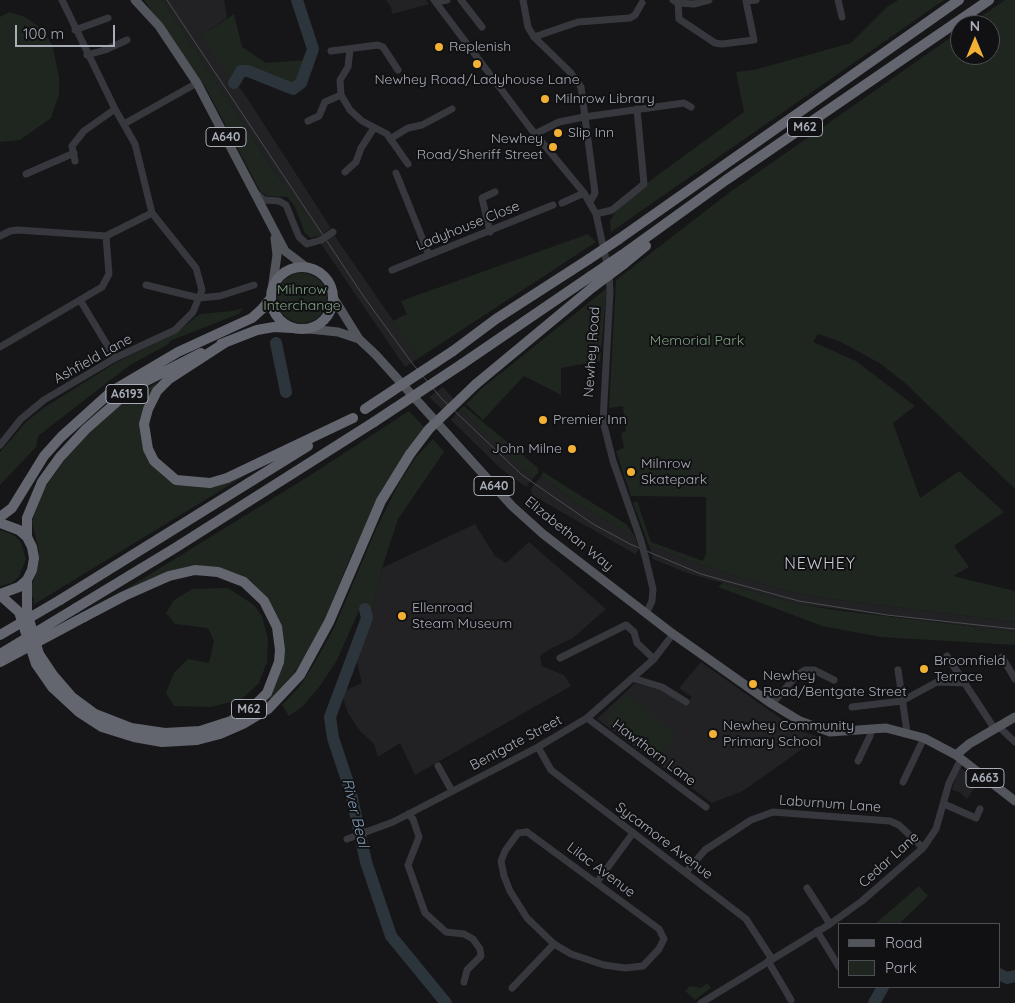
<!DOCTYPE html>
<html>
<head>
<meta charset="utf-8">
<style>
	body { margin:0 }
	#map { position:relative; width:1015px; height:1003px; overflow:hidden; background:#161618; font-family:Quicksand,sans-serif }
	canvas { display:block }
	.legend { position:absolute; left:838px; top:923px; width:162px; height:65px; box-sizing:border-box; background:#111113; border:1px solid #4d4f55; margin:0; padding:6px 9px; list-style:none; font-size:15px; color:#a8adb8 }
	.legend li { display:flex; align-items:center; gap:10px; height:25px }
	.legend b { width:25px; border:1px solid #4d4f55 }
	.north { position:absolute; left:950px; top:15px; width:50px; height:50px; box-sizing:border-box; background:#111113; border:1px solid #4d4f55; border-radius:50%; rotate:0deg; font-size:14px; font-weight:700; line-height:20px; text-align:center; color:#a8adb8 }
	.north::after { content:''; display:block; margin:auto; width:18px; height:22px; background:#f2b134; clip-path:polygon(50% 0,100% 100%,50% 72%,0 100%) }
	.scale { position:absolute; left:15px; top:25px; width:100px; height:22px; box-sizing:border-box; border:2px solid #a8adb8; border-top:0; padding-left:6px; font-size:15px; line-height:18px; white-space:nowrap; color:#a8adb8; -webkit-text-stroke:4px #111113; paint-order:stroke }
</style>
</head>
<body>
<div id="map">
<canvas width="1015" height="1003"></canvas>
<ul class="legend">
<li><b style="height:6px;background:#53555c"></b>Road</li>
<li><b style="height:14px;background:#1e261f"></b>Park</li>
</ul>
<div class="north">N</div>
<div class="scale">100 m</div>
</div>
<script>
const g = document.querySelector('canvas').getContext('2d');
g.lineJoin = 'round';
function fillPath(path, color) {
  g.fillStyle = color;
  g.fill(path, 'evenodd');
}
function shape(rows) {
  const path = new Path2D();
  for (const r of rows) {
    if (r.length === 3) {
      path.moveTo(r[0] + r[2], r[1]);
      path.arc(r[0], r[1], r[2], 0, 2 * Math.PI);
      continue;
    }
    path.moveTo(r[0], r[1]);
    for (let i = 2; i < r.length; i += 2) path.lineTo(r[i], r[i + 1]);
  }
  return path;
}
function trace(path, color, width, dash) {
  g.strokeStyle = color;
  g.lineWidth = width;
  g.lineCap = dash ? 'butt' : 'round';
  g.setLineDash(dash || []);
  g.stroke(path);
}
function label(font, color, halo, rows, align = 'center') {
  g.font = font + ' Quicksand,sans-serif';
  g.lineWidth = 4;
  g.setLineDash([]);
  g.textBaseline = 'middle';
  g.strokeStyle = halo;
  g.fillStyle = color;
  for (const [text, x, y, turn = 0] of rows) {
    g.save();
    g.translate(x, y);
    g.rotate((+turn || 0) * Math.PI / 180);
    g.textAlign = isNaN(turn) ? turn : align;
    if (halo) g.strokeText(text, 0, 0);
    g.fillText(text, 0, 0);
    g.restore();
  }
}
fillPath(shape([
	[162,0,224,0,227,18,201,36,247,98,331,228,318,237],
	[386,0,426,0,429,4,392,14,391,7],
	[334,235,419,358,405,367,321,244],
	[443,387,454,399,443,410,429,397],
	[460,409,534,477,526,487,500,468,451,420],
	[541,476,577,503,636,538,638,551,635,554,532,495,531,489],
	[475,524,495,556,506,563,529,542,606,609,573,638,548,650,540,656,542,666,564,675,571,686,415,775,400,743,378,757,374,744,360,731,348,713,341,692,362,683,356,658,371,617,382,568],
	[649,546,722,572,791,592,823,598,1015,622,1015,632,988,628,984,631,975,630,976,627,798,604,687,573,653,559],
	[701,662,797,730,819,737,743,791,712,803,597,719,635,683,660,690,686,706,692,697,679,688],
	[961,768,978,782,967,799,959,792,952,790,956,775]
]), '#222225');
fillPath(shape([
	[144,0,162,0,277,175,321,235,311,238,305,233,294,205,287,197,267,196,260,191,206,88],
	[898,0,944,0,611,232,610,221,616,211,651,180,744,112,736,72,754,70,851,43,888,6],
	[1005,0,1015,0,1015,489,906,384,881,364,841,342,818,334,813,342,856,361,915,406,893,423,920,498,959,471,1004,512,954,546,969,567,953,576,1015,591,1015,622,823,598,791,592,722,572,649,546,633,503,637,501,651,542,703,561,706,553,706,497,631,496,616,451,624,448,621,433,626,431,623,406,609,408,616,280,730,192,960,31,960,55,990,55,990,25,969,25],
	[9,12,25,17,42,29,52,44,59,77,59,94,51,118,20,140,0,142,0,17],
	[234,14,242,47,266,63,306,60,299,81,290,85,244,67,235,69,230,78,201,36],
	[588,234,596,242,419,358,393,321,407,314,401,301],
	[302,298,25],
	[607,288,600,361,561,368,561,395,524,376,483,420,466,404,481,389],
	[243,308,239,314,172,340,167,345,130,365,38,436,36,447,0,485,0,452,27,421,45,407,117,362,174,334,200,314,232,311],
	[157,382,143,407,140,421,144,447,181,484,207,487,259,467,33,605,34,597,30,597,31,588,39,562,39,551,32,522,41,493,68,455,90,431,120,406],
	[464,406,538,468,538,473,534,477,519,464,460,409],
	[409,411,426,429,352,553,322,627,309,651,294,673,271,699,268,696,281,664,267,599,205,568,89,612,309,476],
	[433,439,444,452,398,519,382,568,371,617,368,608,361,606,337,660,320,686,303,706,289,716,282,705,300,686,314,664,334,628,376,529,399,483,416,457],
	[543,472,626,524,636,538,577,503,541,476],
	[0,530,14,535,21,542,26,559,19,577,12,583,0,586],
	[723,583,798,604,835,610,976,627,975,630,984,631,988,628,1015,632,1015,645,881,637,822,626,718,587],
	[228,588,254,605,262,616,268,639,267,662,259,683,242,699,211,707,174,706,166,693,174,673,188,659,209,663,214,641,208,628,175,624,166,613,174,600,192,589],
	[625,694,677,734,657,760,605,720],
	[919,886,928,896,901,922,903,924,875,924],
	[707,983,711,988,695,1000,685,991,690,986,701,988]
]), '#1e261f');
trace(shape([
	[234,83,241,71,248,71,293,89,301,83,313,49,297,0],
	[276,343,286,392],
	[365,609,367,618,330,717,333,738,350,789,366,862,391,936,446,1003],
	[999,974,1007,978,1015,976],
	[874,1003,883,987]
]), '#2c353c', 12);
trace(shape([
	[434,0,531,129,584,193,596,214,609,273,610,292,603,421,613,461,640,538],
	[461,0,482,27],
	[523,0,528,27,534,37,571,73,581,87,595,193,590,202],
	[673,0,678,3,694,4,709,0],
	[838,0,842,17],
	[436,2,447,0],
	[678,3,679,19,715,43,722,44,754,40,746,1,756,0],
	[75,30,108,18],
	[534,37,578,22,630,18,635,15,642,3],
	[350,49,348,67,340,80,341,95,350,110,362,121,387,134,408,164],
	[331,51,378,45,383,47,398,70],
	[87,55,105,50,127,40],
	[308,121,319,116,325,102,341,95],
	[124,124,197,83],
	[535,134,559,122,584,117,684,103,691,107],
	[390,139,408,128,422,125,452,109],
	[75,161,72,146,84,131,115,109],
	[345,172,356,162,361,148,374,128],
	[396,173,429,255],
	[26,174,74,153],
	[256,193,264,200,279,201,286,205,299,237,307,244,321,240],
	[562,203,584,193],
	[596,214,612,210,644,184,637,109],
	[490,232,482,198,495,192],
	[0,236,10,231,18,230,106,236,152,213],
	[392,270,553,205],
	[146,285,199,298,220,296,254,285],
	[80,300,115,358],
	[0,347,102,287,109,274,106,236],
	[0,445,21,419,44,400,115,358,175,330,193,312,202,290,196,268,152,213,135,144,115,109,62,0],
	[645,556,653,589,652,601,647,612],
	[947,656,994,728],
	[1002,657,1015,679],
	[560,658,626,625,634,632,637,643,654,659],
	[898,670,907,732],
	[632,678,662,687,686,702],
	[772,704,796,676,805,670,814,670,834,680],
	[852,707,902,701,937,682,965,683],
	[587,718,706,807],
	[998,726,1015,742],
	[538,747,551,770,746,919,772,959],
	[858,761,870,736,871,728],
	[438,766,452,791],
	[903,782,924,738],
	[944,804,976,818,980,809],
	[408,814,413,819,419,837,408,865,425,913,446,932,464,934,473,939,480,949,481,956,467,970,464,982],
	[527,832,659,929,664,939,659,949,643,966,625,968,604,965,571,954,554,944,527,918,510,891,504,876,501,861,505,851,518,833,527,832],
	[347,839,393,822,538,747,587,718,654,659,673,634],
	[686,872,705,850,751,820,773,812,890,821,899,825,923,848],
	[597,882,633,833],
	[807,888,830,924],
	[817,931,839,967],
	[768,961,791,1000],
	[512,988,554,944],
	[701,1003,830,924,862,901,923,848,936,829,949,783,961,759]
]), '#37383d', 7);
trace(shape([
	[135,0,159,26,197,83,285,251,306,267],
	[272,290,277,255,275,238],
	[333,297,359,339,376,355,512,506,543,534,673,634,772,704,800,721,830,732,886,728,924,738,956,755,1015,801],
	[309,329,338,332,359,339],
	[956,755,969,744,1015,717]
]), '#53555c', 9);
trace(shape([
	[619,239,959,0],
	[622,255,726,180,989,0],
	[624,264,646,246],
	[302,298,31],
	[226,342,169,379,157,391,148,409,144,424,148,449,154,461,176,480,210,483,227,478,353,418],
	[221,344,257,330,274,327,292,328],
	[453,351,496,319,589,259],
	[462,364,591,276],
	[476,384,593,287],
	[0,517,12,508,44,456,61,437,112,391,178,352,252,318,262,309,271,298],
	[0,523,19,530,27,537,32,547,34,558,32,570,27,580,19,587,0,594],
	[27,537,27,518,42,482,60,457,86,429,119,400,146,381,201,353],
	[27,580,27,612,39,654,53,675,72,697,95,714,131,728,165,733,200,731,231,721,255,705,267,693,279,662,280,650,277,627,264,601,244,582,218,572,195,570,169,576,124,596,84,617],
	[0,595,19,612,36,664,52,687,79,712,102,727,134,737,162,742,197,740,220,734,243,724,268,709,300,675,329,622,381,501,410,454],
	[60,600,308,446],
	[76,608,175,548,374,422]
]), '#63666e', 10);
trace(shape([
	[167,0,364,297,412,363,441,398,522,475,593,524,630,544,701,574,799,601,887,615,1015,629]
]), '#4a4c52', 1);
trace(shape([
	[321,240,333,232],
	[640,538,645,556]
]), '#37383d', 7);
trace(shape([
	[589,259,619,239],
	[591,276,622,255],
	[593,287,624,264],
	[365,409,453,351],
	[374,422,462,364],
	[410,454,429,429,476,384],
	[0,635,60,600],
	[0,654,76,608],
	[0,662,84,617]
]), '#63666e', 10);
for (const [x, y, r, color] of [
	[439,47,5,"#f2b134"],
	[477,64,5,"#f2b134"],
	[545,99,5,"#f2b134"],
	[558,133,5,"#f2b134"],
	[553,147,5,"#f2b134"],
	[543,420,5,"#f2b134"],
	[572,449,5,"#f2b134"],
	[631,472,5,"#f2b134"],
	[402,616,5,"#f2b134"],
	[924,669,5,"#f2b134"],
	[753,684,5,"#f2b134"],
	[713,734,5,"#f2b134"]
]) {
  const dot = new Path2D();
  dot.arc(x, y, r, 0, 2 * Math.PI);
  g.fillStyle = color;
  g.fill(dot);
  trace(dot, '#111113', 2);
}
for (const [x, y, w] of [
	[805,127,35],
	[226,137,40],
	[127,394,42],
	[494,486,40],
	[249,709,35],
	[985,778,38]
]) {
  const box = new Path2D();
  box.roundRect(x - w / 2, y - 9.5, w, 19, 4);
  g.fillStyle = '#111113';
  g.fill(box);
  trace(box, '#a8adb8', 1);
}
label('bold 12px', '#a8adb8', null, [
	["M62",805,127],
	["A640",226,137],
	["A6193",127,394],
	["A640",494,486],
	["M62",249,709],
	["A663",985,778]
]);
label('14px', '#a8adb8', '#111113', [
	["Replenish",449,47],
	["Newhey Road/Ladyhouse Lane",477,80,"center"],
	["Milnrow Library",555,99],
	["Slip Inn",568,133],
	["Newhey",543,139,"right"],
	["Road/Sheriff Street",543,155,"right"],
	["Premier Inn",553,420],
	["John Milne",562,449,"right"],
	["Milnrow",641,464],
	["Skatepark",641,480],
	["Ellenroad",412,608],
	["Steam Museum",412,624],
	["Broomfield",934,661],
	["Terrace",934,677],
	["Newhey",763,676],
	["Road/Bentgate Street",763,692],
	["Newhey Community",723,726],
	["Primary School",723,742]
], 'left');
label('14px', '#a8adb8', '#111113', [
	["Ladyhouse Close",468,226,-22],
	["Newhey Road",592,352,-86],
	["Ashfield Lane",93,359,-29],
	["Elizabethan Way",569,534,39],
	["Bentgate Street",516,743,-28],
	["Hawthorn Lane",654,753,37],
	["Laburnum Lane",830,804,4],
	["Sycamore Avenue",664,841,37],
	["Cedar Lane",889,860,-42],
	["Lilac Avenue",601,870,37]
]);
label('14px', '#7fa381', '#111113', [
	["Milnrow",302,290],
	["Interchange",302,306],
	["Memorial Park",697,341]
]);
label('italic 15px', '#7f9bb3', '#111113', [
	["River Beal",355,813,76]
]);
g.letterSpacing = '1px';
label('16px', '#c9ccd4', '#111113', [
	["NEWHEY",820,564]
]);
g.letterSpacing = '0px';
</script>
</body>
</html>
